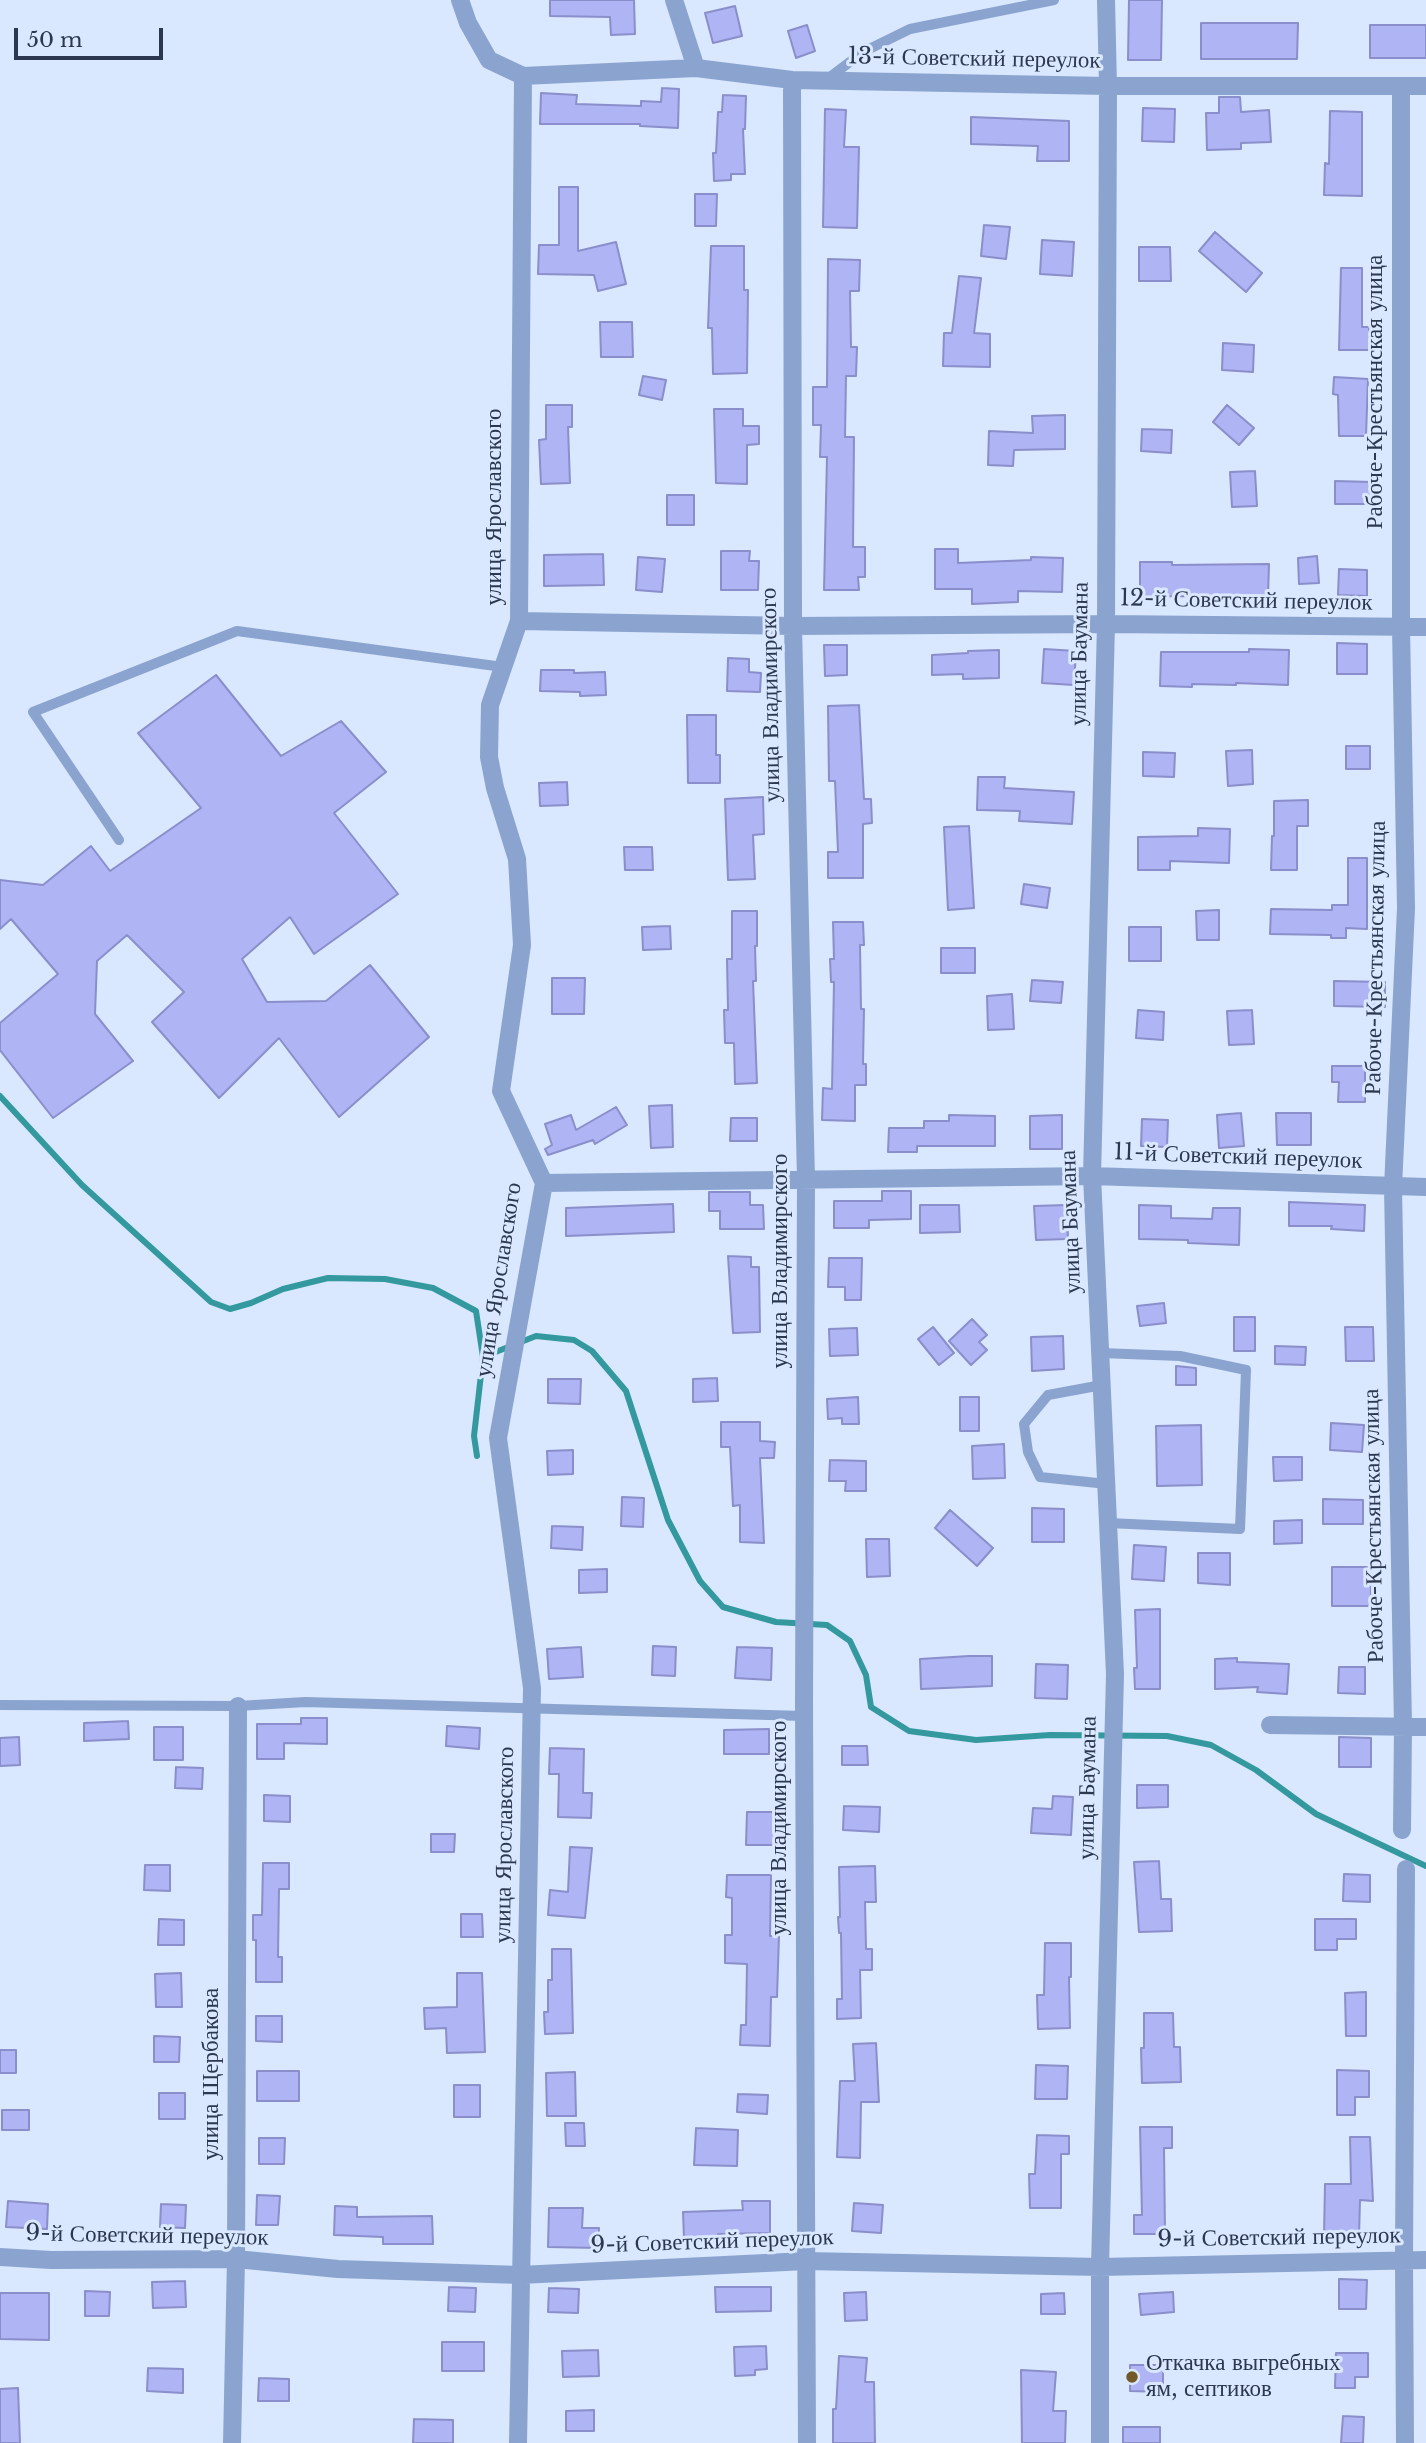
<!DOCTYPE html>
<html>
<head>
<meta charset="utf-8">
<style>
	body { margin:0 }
	#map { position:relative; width:1426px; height:2443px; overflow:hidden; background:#d9e7ff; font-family:"Libre Baskerville",serif }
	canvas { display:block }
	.scale { position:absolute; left:14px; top:28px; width:149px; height:32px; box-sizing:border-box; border:4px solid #2b384f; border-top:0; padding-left:9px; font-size:21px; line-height:24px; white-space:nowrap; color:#2b384f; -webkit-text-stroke:5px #d9e7ff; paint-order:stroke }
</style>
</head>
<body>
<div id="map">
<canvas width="1426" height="2443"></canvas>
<div class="scale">50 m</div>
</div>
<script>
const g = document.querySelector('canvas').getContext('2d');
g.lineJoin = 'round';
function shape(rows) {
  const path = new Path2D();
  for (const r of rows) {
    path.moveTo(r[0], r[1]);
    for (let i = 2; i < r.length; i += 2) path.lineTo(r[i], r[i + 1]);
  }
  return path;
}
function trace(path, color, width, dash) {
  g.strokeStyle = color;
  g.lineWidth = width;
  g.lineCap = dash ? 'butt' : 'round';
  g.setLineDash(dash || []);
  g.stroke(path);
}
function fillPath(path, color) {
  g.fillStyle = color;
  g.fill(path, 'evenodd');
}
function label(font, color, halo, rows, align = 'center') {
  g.font = font + ' "Libre Baskerville",serif';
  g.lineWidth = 6;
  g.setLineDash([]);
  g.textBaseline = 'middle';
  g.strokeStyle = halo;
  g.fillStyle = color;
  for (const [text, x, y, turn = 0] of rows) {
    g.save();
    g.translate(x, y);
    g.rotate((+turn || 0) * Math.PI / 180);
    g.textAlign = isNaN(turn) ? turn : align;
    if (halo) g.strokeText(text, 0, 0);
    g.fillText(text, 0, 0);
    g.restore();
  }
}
trace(shape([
	[0,1096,82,1185,211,1302,230,1309,251,1303,283,1289,328,1278,385,1279,433,1288,476,1311,483,1357,474,1436,477,1456],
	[483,1357,536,1336,574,1340,592,1351,626,1391,668,1520,700,1581,723,1607,776,1622,827,1625,850,1641,866,1675,871,1707,909,1731,976,1740,1050,1735,1167,1736,1211,1745,1256,1770,1316,1814,1426,1866]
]), '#33999f', 6);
const building = shape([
	[550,0,634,0,635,34,611,35,610,17,550,16,550,0],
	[1129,0,1162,0,1161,60,1128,60,1129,0],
	[735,6,742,36,713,43,705,13,735,6],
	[1201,23,1298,23,1297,59,1201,59,1201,23],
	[807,25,815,51,796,58,788,31,807,25],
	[1370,25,1426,25,1426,58,1370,58,1370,25],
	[662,88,679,89,678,128,640,126,640,124,540,124,541,93,577,95,576,104,641,106,641,101,661,102,662,88],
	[723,95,746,96,745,129,743,129,745,174,731,174,731,180,714,181,713,153,716,153,718,112,722,112,723,95],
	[1219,97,1240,97,1241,112,1269,110,1271,142,1241,143,1241,149,1207,150,1206,113,1219,113,1219,97],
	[1143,108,1175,109,1174,142,1142,141,1143,108],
	[825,109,846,110,844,147,859,147,857,228,823,227,825,109],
	[1330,111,1362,112,1362,196,1324,195,1325,163,1329,164,1330,111],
	[971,117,1069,121,1069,161,1037,161,1038,146,971,144,971,117],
	[559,187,578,187,578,251,616,242,626,284,598,291,594,275,538,274,539,245,559,245,559,187],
	[695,194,717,194,716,226,695,226,695,194],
	[984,225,1010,227,1006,259,981,256,984,225],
	[1215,232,1262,273,1246,292,1199,251,1215,232],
	[1042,240,1074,242,1072,276,1040,274,1042,240],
	[711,246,744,246,744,290,748,290,747,373,713,374,712,328,708,328,711,246],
	[1139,247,1170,247,1171,281,1139,281,1139,247],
	[828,259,860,260,859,291,850,291,851,347,857,347,856,376,846,376,845,437,854,437,853,547,865,547,865,577,858,577,859,590,824,590,827,457,820,457,821,425,813,425,813,387,827,387,828,259],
	[1341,268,1362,268,1362,327,1369,327,1369,350,1339,350,1341,268],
	[959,276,981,278,974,333,990,334,990,367,943,366,944,333,952,333,959,276],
	[600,322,632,322,633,357,601,357,600,322],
	[1223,343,1254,345,1253,372,1222,370,1223,343],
	[643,376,666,380,662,400,639,395,643,376],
	[1334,377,1368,379,1366,436,1339,436,1338,395,1333,394,1334,377],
	[546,405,572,405,572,427,568,427,570,483,541,484,539,440,546,439,546,405],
	[1227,405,1254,428,1239,445,1213,422,1227,405],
	[714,409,743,409,743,426,759,426,759,444,747,445,747,484,716,483,714,409],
	[1065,415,1065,449,1014,450,1013,466,988,465,989,431,1033,433,1032,416,1065,415],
	[1142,429,1172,430,1171,453,1141,451,1142,429],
	[1255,471,1257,506,1232,507,1230,472,1255,471],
	[1335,481,1372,482,1372,504,1335,504,1335,481],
	[667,495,694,495,694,525,667,525,667,495],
	[935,549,958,549,958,563,1031,560,1031,557,1063,558,1062,592,1018,591,1018,602,972,604,972,589,935,589,935,549],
	[721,551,750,551,749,561,759,561,758,590,721,590,721,551],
	[603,554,604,585,544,586,544,555,603,554],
	[1317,556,1319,583,1299,584,1298,558,1317,556],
	[638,557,665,559,662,592,636,590,638,557],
	[1140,562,1172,562,1172,565,1269,564,1268,597,1140,596,1140,562],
	[1339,569,1367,570,1367,596,1338,595,1339,569],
	[1337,643,1367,644,1367,674,1337,674,1337,643],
	[824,645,847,645,847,675,825,676,824,645],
	[1044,649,1076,651,1074,685,1042,683,1044,649],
	[1249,649,1289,650,1288,685,1236,683,1236,685,1192,684,1192,687,1160,686,1161,652,1249,652,1249,649],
	[999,650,999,678,963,679,963,674,932,675,932,655,968,653,968,651,999,650],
	[728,658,749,659,749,672,761,673,760,692,727,691,728,658],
	[541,670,574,670,574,673,605,672,606,695,580,696,580,692,540,691,541,670],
	[216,675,281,756,341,721,386,772,334,813,398,894,314,954,290,917,242,959,267,1002,326,1001,370,965,429,1037,339,1117,279,1038,219,1098,152,1022,184,992,127,935,97,961,95,1014,133,1061,53,1118,0,1050,0,1023,58,974,11,919,0,929,0,880,43,885,91,846,110,871,201,808,138,733,216,675],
	[859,705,864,799,871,799,872,823,863,824,863,878,828,878,828,852,838,852,835,781,829,781,828,706,859,705],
	[687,715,716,715,716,755,720,755,720,783,688,783,687,715],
	[1346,746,1370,746,1370,769,1346,769,1346,746],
	[1252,750,1253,784,1228,786,1226,751,1252,750],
	[1143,752,1175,753,1174,777,1143,776,1143,752],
	[978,777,1005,777,1004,788,1074,792,1072,824,1019,821,1020,811,977,810,978,777],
	[567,782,568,805,540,806,539,783,567,782],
	[763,797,764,834,753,835,755,879,728,880,725,799,763,797],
	[1308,800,1308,826,1297,826,1297,870,1271,870,1272,836,1274,836,1274,801,1308,800],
	[969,826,974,908,948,910,944,827,969,826],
	[1198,828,1230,829,1229,863,1170,861,1170,870,1138,870,1138,837,1198,836,1198,828],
	[624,847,652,847,653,870,625,870,624,847],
	[1348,858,1367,858,1367,929,1346,928,1346,938,1331,938,1331,935,1270,934,1271,909,1332,910,1332,905,1348,905,1348,858],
	[1024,884,1050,888,1047,908,1021,904,1024,884],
	[1219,910,1219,940,1197,940,1196,911,1219,910],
	[732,911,757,911,757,946,755,946,756,981,753,981,757,1083,735,1084,734,1043,725,1043,724,1010,728,1010,727,959,732,959,732,911],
	[833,922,863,922,864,945,860,945,861,1009,864,1009,863,1064,866,1064,866,1085,855,1085,855,1121,822,1120,823,1088,832,1089,834,982,831,982,830,959,834,959,833,922],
	[670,926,671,949,643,950,642,927,670,926],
	[1129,927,1161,927,1161,961,1129,961,1129,927],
	[941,948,975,948,975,973,941,973,941,948],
	[552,978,585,978,584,1014,552,1014,552,978],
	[1032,980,1063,982,1061,1003,1030,1001,1032,980],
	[1334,981,1385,982,1385,1007,1334,1006,1334,981],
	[1012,994,1014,1029,988,1030,987,996,1012,994],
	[1138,1010,1164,1012,1163,1040,1136,1038,1138,1010],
	[1252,1010,1254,1044,1229,1045,1227,1011,1252,1010],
	[1332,1066,1365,1066,1365,1102,1338,1102,1339,1082,1332,1082,1332,1066],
	[672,1105,673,1147,651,1148,649,1106,672,1105],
	[616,1107,627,1125,595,1144,593,1140,548,1155,545,1149,552,1145,545,1124,571,1115,576,1130,616,1107],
	[1241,1113,1244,1146,1219,1148,1217,1115,1241,1113],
	[1276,1113,1311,1113,1311,1145,1277,1145,1276,1113],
	[949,1115,995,1116,995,1146,917,1146,917,1152,888,1152,889,1128,924,1128,924,1121,949,1121,949,1115],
	[1062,1115,1062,1149,1030,1149,1030,1116,1062,1115],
	[731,1118,757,1118,757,1141,730,1141,731,1118],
	[1142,1119,1168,1120,1167,1147,1141,1146,1142,1119],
	[882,1191,911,1191,911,1219,869,1220,869,1228,834,1228,834,1201,882,1201,882,1191],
	[709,1192,750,1192,750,1205,763,1205,764,1229,720,1229,720,1211,709,1211,709,1192],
	[1289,1202,1365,1205,1364,1231,1331,1229,1332,1226,1289,1226,1289,1202],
	[673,1204,674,1232,566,1236,566,1208,673,1204],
	[920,1205,959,1205,960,1232,920,1233,920,1205],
	[1067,1205,1068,1239,1036,1240,1034,1206,1067,1205],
	[1139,1205,1171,1206,1171,1218,1212,1219,1213,1208,1240,1208,1239,1245,1188,1243,1188,1240,1139,1239,1139,1205],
	[728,1256,751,1257,751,1267,759,1267,760,1332,733,1333,728,1256],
	[829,1258,862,1258,861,1300,845,1300,845,1287,828,1287,829,1258],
	[1164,1303,1166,1323,1140,1326,1137,1306,1164,1303],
	[1234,1317,1255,1317,1255,1351,1234,1351,1234,1317],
	[972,1319,987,1335,979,1342,987,1350,971,1365,949,1341,972,1319],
	[933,1327,954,1353,939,1365,918,1339,933,1327],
	[1345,1327,1373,1327,1374,1361,1346,1361,1345,1327],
	[857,1328,858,1355,830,1356,829,1329,857,1328],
	[1063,1336,1064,1369,1032,1371,1031,1337,1063,1336],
	[1275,1346,1306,1347,1305,1365,1275,1364,1275,1346],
	[1176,1366,1196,1368,1196,1385,1176,1385,1176,1366],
	[717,1378,718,1401,693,1402,693,1379,717,1378],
	[548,1379,581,1379,580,1404,548,1403,548,1379],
	[858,1397,859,1424,842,1424,842,1418,828,1419,827,1399,858,1397],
	[960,1397,979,1397,979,1431,960,1431,960,1397],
	[721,1422,760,1422,760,1441,775,1442,774,1458,760,1458,764,1543,740,1542,740,1505,733,1506,730,1447,721,1447,721,1422],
	[1331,1423,1364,1425,1362,1452,1330,1450,1331,1423],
	[1201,1425,1202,1485,1157,1486,1156,1426,1201,1425],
	[1004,1444,1005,1478,973,1479,972,1446,1004,1444],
	[573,1450,573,1474,548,1475,547,1451,573,1450],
	[1273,1457,1302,1457,1302,1480,1274,1481,1273,1457],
	[830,1460,866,1461,866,1491,845,1491,846,1481,829,1481,830,1460],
	[622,1497,644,1498,643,1527,621,1526,622,1497],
	[1323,1499,1363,1500,1363,1524,1323,1524,1323,1499],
	[1032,1508,1064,1509,1064,1542,1032,1542,1032,1508],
	[950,1510,993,1548,977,1566,935,1528,950,1510],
	[1302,1520,1302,1543,1274,1544,1274,1521,1302,1520],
	[552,1526,583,1527,582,1550,551,1548,552,1526],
	[866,1539,889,1539,890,1576,867,1577,866,1539],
	[1134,1545,1166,1547,1164,1581,1132,1579,1134,1545],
	[1198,1553,1230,1553,1230,1585,1198,1583,1198,1553],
	[1332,1567,1371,1567,1371,1606,1332,1606,1332,1567],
	[607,1569,607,1592,579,1593,579,1570,607,1569],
	[1160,1609,1160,1689,1135,1689,1134,1668,1137,1668,1135,1610,1160,1609],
	[653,1646,676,1647,675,1676,652,1675,653,1646],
	[581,1647,583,1677,549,1679,547,1649,581,1647],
	[737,1647,772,1648,771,1680,735,1678,737,1647],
	[969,1656,992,1656,992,1686,921,1689,920,1659,969,1656],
	[1237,1658,1237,1662,1289,1664,1287,1694,1257,1692,1258,1687,1215,1689,1215,1659,1237,1658],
	[1036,1664,1068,1665,1067,1699,1035,1698,1036,1664],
	[1339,1667,1365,1667,1365,1694,1338,1693,1339,1667],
	[301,1718,327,1718,327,1744,284,1743,284,1759,257,1759,257,1724,301,1724,301,1718],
	[128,1721,129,1739,84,1741,84,1723,128,1721],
	[447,1726,480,1728,479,1749,446,1746,447,1726],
	[154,1727,183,1727,183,1760,154,1760,154,1727],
	[769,1729,769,1754,724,1754,724,1730,769,1729],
	[19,1737,20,1765,0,1766,0,1738,19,1737],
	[1339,1737,1371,1738,1371,1767,1339,1767,1339,1737],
	[842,1746,867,1746,868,1765,842,1765,842,1746],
	[550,1748,584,1749,583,1793,592,1793,591,1818,558,1817,559,1774,549,1774,550,1748],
	[176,1767,203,1768,202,1789,175,1788,176,1767],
	[1137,1785,1168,1785,1168,1807,1137,1808,1137,1785],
	[264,1795,290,1796,290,1822,264,1821,264,1795],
	[1053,1796,1073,1797,1071,1835,1031,1833,1033,1808,1052,1809,1053,1796],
	[844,1806,880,1807,879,1832,843,1830,844,1806],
	[747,1812,778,1812,778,1845,746,1845,747,1812],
	[431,1834,455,1834,454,1852,431,1852,431,1834],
	[570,1847,592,1848,585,1918,548,1915,550,1890,568,1892,570,1847],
	[1159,1861,1161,1899,1171,1899,1172,1931,1139,1932,1134,1862,1159,1861],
	[263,1863,289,1863,289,1889,279,1889,278,1957,282,1957,282,1982,256,1982,256,1940,253,1940,253,1915,262,1915,263,1863],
	[145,1865,170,1865,170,1891,144,1890,145,1865],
	[875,1866,876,1902,865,1902,866,1949,872,1949,872,1970,860,1970,861,2018,837,2019,837,1999,842,1999,841,1933,839,1933,838,1917,840,1917,839,1867,875,1866],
	[1344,1874,1370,1875,1370,1902,1343,1901,1344,1874],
	[727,1875,771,1875,770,1936,779,1936,777,1997,771,1997,770,2046,740,2045,741,2025,746,2025,747,1964,725,1963,725,1935,732,1935,732,1898,726,1897,727,1875],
	[461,1914,482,1914,483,1937,461,1937,461,1914],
	[159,1919,184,1920,184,1945,158,1945,159,1919],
	[1315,1919,1356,1919,1356,1939,1337,1939,1337,1950,1315,1950,1315,1919],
	[1045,1943,1071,1943,1071,1977,1069,1977,1070,2028,1038,2029,1037,1995,1044,1995,1045,1943],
	[552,1949,571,1949,573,2033,545,2034,544,2012,548,2012,548,1980,552,1980,552,1949],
	[181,1973,182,2007,156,2007,155,1974,181,1973],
	[457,1973,482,1973,485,2052,447,2053,446,2028,425,2029,424,2008,457,2007,457,1973],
	[1366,1992,1366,2036,1346,2036,1345,1993,1366,1992],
	[1144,2013,1173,2013,1174,2047,1180,2047,1181,2082,1142,2083,1141,2048,1144,2048,1144,2013],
	[256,2016,282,2016,282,2042,256,2041,256,2016],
	[154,2036,180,2037,179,2062,154,2062,154,2036],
	[876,2043,879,2102,861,2102,860,2158,837,2157,840,2081,855,2081,853,2044,876,2043],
	[0,2050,16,2050,16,2073,0,2073,0,2050],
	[1036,2065,1068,2066,1067,2099,1035,2099,1036,2065],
	[1337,2070,1369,2071,1369,2097,1355,2097,1355,2115,1337,2115,1337,2070],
	[257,2071,299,2071,299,2101,257,2101,257,2071],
	[575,2072,576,2116,547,2116,546,2073,575,2072],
	[454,2085,480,2085,480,2117,454,2117,454,2085],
	[159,2093,185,2093,185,2119,159,2119,159,2093],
	[738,2094,768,2095,767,2114,737,2112,738,2094],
	[2,2110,29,2110,29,2130,2,2130,2,2110],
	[565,2123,584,2123,585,2146,566,2146,565,2123],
	[1140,2127,1172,2127,1172,2148,1164,2148,1165,2234,1134,2234,1134,2215,1142,2215,1140,2127],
	[696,2128,738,2130,737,2166,694,2165,696,2128],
	[1037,2135,1069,2136,1069,2154,1061,2154,1061,2208,1030,2208,1029,2174,1035,2174,1037,2135],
	[1350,2137,1370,2137,1373,2201,1360,2200,1359,2237,1324,2236,1325,2184,1351,2184,1350,2137],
	[259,2138,285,2138,284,2164,259,2164,259,2138],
	[257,2195,280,2196,278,2225,256,2225,257,2195],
	[8,2201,48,2204,47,2229,6,2227,8,2201],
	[742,2201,770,2201,770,2233,718,2234,718,2237,684,2239,683,2212,743,2210,742,2201],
	[854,2203,883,2205,881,2233,852,2231,854,2203],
	[161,2204,186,2205,185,2228,160,2227,161,2204],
	[335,2206,357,2207,357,2217,432,2216,433,2244,383,2244,383,2237,334,2235,335,2206],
	[549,2208,583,2208,582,2228,599,2228,598,2248,548,2247,549,2208],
	[1339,2279,1367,2280,1366,2309,1339,2309,1339,2279],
	[185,2281,186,2307,153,2308,152,2282,185,2281],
	[449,2287,476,2288,475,2312,448,2311,449,2287],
	[715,2287,771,2287,771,2311,716,2312,715,2287],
	[549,2288,579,2289,578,2313,548,2312,549,2288],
	[85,2291,110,2292,109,2316,85,2316,85,2291],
	[866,2292,867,2320,845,2321,844,2293,866,2292],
	[1173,2292,1174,2312,1141,2315,1139,2294,1173,2292],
	[0,2293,49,2293,49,2340,0,2339,0,2293],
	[1064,2293,1065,2314,1041,2314,1041,2294,1064,2293],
	[442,2342,484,2342,484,2371,442,2371,442,2342],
	[766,2346,767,2369,755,2370,755,2375,735,2376,734,2347,766,2346],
	[598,2350,599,2376,563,2377,562,2351,598,2350],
	[1336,2353,1368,2353,1368,2377,1355,2377,1355,2388,1335,2388,1336,2353],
	[839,2356,867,2358,865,2382,874,2382,875,2443,833,2443,833,2409,836,2409,839,2356],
	[1130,2365,1163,2365,1163,2392,1130,2391,1130,2365],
	[148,2368,183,2369,183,2393,147,2391,148,2368],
	[1021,2370,1056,2372,1053,2411,1066,2411,1065,2443,1022,2443,1021,2370],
	[259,2378,289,2379,289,2401,258,2401,259,2378],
	[18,2388,20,2443,0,2443,0,2389,18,2388],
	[594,2410,594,2431,566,2431,566,2411,594,2410],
	[1343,2416,1364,2417,1363,2443,1341,2443,1343,2416],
	[414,2419,453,2420,453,2443,413,2443,414,2419],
	[1123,2427,1160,2427,1160,2443,1123,2443,1123,2427]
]);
fillPath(building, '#afb4f4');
trace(building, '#8a8eca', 2);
trace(shape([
	[826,80,863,52,910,29,1054,0],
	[119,840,33,712,237,631,503,667],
	[1101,1353,1180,1356,1246,1370,1240,1529,1108,1523],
	[1102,1385,1048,1395,1024,1424,1028,1452,1040,1477,1107,1484],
	[0,1705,238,1706,305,1702,804,1716]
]), '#8ba4cf', 10);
trace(shape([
	[460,0,468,23,489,60,523,76,696,68,792,80,1108,86,1426,86],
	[674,0,696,68],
	[792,80,793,626,806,1179,804,1703,807,2443],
	[1401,86,1401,627,1406,908,1393,1187,1403,1726,1402,1830],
	[519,621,793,626,1106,624,1426,627],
	[544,1183,1092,1176,1426,1187],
	[1270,1725,1426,1727],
	[0,2257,51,2260,236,2259,338,2269,520,2275,806,2261,1100,2267,1426,2260],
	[232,2443,236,2259,238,1706],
	[518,2443,532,1688,498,1438,544,1183,501,1091,522,945,517,859,495,788,489,757,490,705,519,621,523,76],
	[1100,2443,1100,2267,1115,1674,1092,1176,1106,624,1108,86,1106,0],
	[1405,2443,1404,2260,1406,1869]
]), '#8ba4cf', 18);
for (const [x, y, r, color] of [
	[1132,2377,7,"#72592a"]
]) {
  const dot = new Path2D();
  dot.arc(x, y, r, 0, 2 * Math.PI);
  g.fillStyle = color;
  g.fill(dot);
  trace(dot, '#d9e7ff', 2.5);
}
label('23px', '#2b384f', '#d9e7ff', [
	["13-й Советский переулок",974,59,1],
	["Рабоче-Крестьянская улица",1376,392,-90],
	["улица Ярославского",495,507,-90],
	["12-й Советский переулок",1246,601,1],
	["улица Баумана",1080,654,-89],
	["улица Владимирского",771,695,-91],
	["Рабоче-Крестьянская улица",1376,958,-89],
	["11-й Советский переулок",1238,1157,2],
	["улица Баумана",1071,1222,-92],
	["улица Владимирского",781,1261,-90],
	["улица Ярославского",499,1280,-81],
	["Рабоче-Крестьянская улица",1374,1526,-91],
	["улица Баумана",1088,1788,-89],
	["улица Владимирского",780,1828,-90],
	["улица Ярославского",505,1845,-89],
	["улица Щербакова",212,2074,-90],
	["9-й Советский переулок",147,2236,1],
	["9-й Советский переулок",1279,2238,-1],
	["9-й Советский переулок",712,2242,-2]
]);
label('23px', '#2b384f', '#d9e7ff', [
	["Откачка выгребных",1146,2364],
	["ям, септиков",1146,2390]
], 'left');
</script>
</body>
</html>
